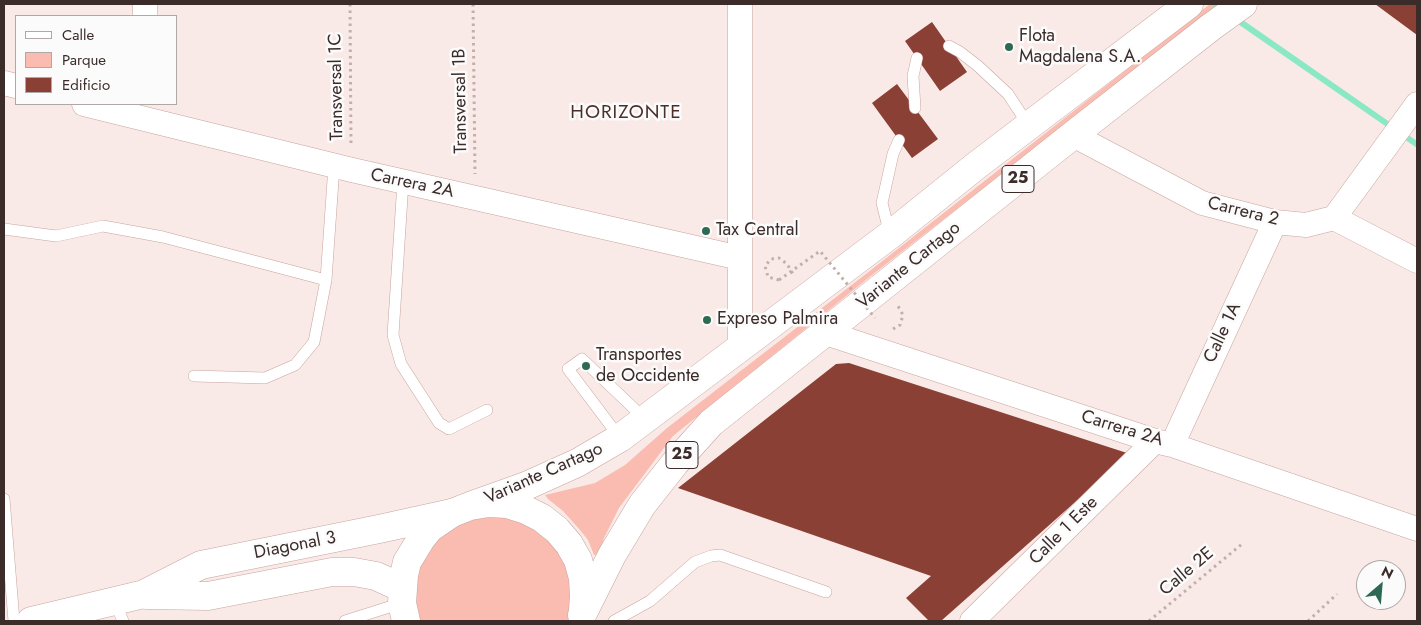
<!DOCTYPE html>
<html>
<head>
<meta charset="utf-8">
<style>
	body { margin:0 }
	#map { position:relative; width:1421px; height:625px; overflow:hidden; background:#f9eae7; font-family:Jost,sans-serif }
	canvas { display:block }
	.frame { position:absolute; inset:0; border:5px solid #3b2c2a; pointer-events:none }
	.legend { position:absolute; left:15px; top:15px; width:162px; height:90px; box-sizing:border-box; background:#fbfbfb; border:1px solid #aea8a7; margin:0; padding:6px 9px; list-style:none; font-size:15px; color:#3b2c2a }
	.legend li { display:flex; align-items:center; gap:10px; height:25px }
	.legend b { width:25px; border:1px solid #aea8a7 }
	.north { position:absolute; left:1356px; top:560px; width:50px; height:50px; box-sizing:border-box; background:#fbfbfb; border:1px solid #aea8a7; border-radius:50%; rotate:27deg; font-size:14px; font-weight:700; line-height:20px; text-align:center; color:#3b2c2a }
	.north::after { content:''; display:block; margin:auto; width:18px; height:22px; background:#2e6954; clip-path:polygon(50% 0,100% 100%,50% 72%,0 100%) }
</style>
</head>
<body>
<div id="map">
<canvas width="1421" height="625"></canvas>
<div class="frame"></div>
<ul class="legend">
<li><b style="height:6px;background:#fff"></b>Calle</li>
<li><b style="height:14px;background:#fabcb1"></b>Parque</li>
<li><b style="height:14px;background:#8a4035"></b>Edificio</li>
</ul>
<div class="north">N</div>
</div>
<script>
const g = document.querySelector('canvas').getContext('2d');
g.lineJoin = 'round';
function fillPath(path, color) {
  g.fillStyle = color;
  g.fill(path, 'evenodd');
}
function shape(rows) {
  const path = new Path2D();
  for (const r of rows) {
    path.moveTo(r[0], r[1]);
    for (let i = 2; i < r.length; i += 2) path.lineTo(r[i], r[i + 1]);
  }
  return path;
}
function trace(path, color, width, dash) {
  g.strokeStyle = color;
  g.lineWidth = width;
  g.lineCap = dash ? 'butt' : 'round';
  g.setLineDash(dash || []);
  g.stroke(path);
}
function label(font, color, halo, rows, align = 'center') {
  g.font = font + ' Jost,sans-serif';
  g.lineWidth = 5;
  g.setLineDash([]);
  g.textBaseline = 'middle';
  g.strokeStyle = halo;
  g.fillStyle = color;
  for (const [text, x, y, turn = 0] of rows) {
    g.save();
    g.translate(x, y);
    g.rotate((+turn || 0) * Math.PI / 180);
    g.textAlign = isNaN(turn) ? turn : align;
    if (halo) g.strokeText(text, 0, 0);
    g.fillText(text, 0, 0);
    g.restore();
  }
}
fillPath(shape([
	[1210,4,1220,4,872,275,673,436,619,508,604,538,600,554,594,555,588,540,580,530,563,511,548,499,545,495,595,483,625,465,667,428,871,270],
	[470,506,557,530,580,621,406,621,404,575]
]), '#fabcb1');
fillPath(shape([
	[1209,4,1220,4,1417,141,1417,148]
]), '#8be8c4');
fillPath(shape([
	[1375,4,1417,4,1417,35],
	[932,22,967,72,940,91,905,41],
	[897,84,938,139,912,158,872,103],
	[849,363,1127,453,1117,465,941,621,929,621,906,598,931,576,678,488,836,364]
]), '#8a4035');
const service = shape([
	[949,46,960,52,978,66,1008,94,1029,126],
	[915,108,913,76,917,58],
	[403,182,393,335,401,364,439,423,449,429,487,410],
	[4,229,56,236,103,226,163,237,326,280],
	[890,235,882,203,893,154,899,140],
	[194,376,265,378,295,365,314,342,326,280,334,166],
	[620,438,568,369,582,359,646,420],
	[4,499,14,621],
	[115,602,123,621],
	[345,621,402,603],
	[614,621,650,601,695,562,711,556,720,555,826,592]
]);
const minor = shape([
	[145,16,145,4],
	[4,83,16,86],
	[84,104,352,170,740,258],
	[1073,135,1202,203,1275,222,1306,225,1334,218,1417,261],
	[1334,218,1417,104],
	[826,333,1155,441,1172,445,1417,529],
	[740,348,740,4],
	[1172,445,1275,222],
	[972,621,1155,441]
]);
const secondary = shape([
	[146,595,208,596,332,572,354,572,376,576,402,588],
	[31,621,144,594,201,565,379,529,452,513]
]);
const trunk = shape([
	[470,506,526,486,577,463,620,438,890,235,977,165,1189,4],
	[582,615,612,555,642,505,675,463,711,423,1073,135,1211,27,1243,4],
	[406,621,402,603,404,575,407,562,421,539,430,528,452,513,470,506,489,503,507,504,526,510,542,518,557,530,569,544,578,560,583,578,584,597,583,609]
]);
trace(service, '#c8a49d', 12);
trace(minor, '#c8a49d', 25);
trace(secondary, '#c8a49d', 29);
trace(trunk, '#c8a49d', 29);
trace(shape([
	[350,4,351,146],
	[473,4,475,174],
	[779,280,768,277,765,266,771,259,779,258,787,264,793,274],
	[893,329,900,325,903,315,898,306],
	[1149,621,1242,544],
	[1308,621,1337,594]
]), '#bfb0ad', 3, [2.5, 4]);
trace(service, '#fff', 11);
trace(minor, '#fff', 24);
trace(secondary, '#fff', 28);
trace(trunk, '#fff', 28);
trace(shape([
	[779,280,820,251,875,318]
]), '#bfb0ad', 3, [2.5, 4]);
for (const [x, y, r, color] of [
	[1009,47,5,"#2e6954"],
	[706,231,5,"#2e6954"],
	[707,320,5,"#2e6954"],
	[586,366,5,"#2e6954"]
]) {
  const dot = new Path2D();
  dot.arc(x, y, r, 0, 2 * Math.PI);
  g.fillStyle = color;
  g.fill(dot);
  trace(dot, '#fbfbfb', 2);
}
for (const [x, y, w] of [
	[1018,179,32],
	[682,455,32]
]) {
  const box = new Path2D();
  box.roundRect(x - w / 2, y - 13.5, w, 27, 4);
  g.fillStyle = '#fbfbfb';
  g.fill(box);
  trace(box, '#3b2c2a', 1);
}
label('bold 16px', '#3b2c2a', null, [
	["25",1018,179],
	["25",682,455]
]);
label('18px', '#3b2c2a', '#fbfbfb', [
	["Flota",1019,37],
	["Magdalena S.A.",1019,58],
	["Tax Central",716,231],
	["Expreso Palmira",717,320],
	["Transportes",596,356],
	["de Occidente",596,377]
], 'left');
label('18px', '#3b2c2a', '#fbfbfb', [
	["Transversal 1C",337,87,-91],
	["Transversal 1B",461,101,-91],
	["Carrera 2A",412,184,12],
	["Carrera 2",1243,212,14],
	["Variante Cartago",909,266,-39],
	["Calle 1A",1223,333,-65],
	["Carrera 2A",1122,429,17],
	["Variante Cartago",544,474,-24],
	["Calle 1 Este",1064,531,-45],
	["Diagonal 3",295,546,-11],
	["Calle 2E",1187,572,-40]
]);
g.letterSpacing = '1px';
label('19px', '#4c2f2a', '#fbfbfb', [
	["HORIZONTE",626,113]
]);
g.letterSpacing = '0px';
</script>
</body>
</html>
